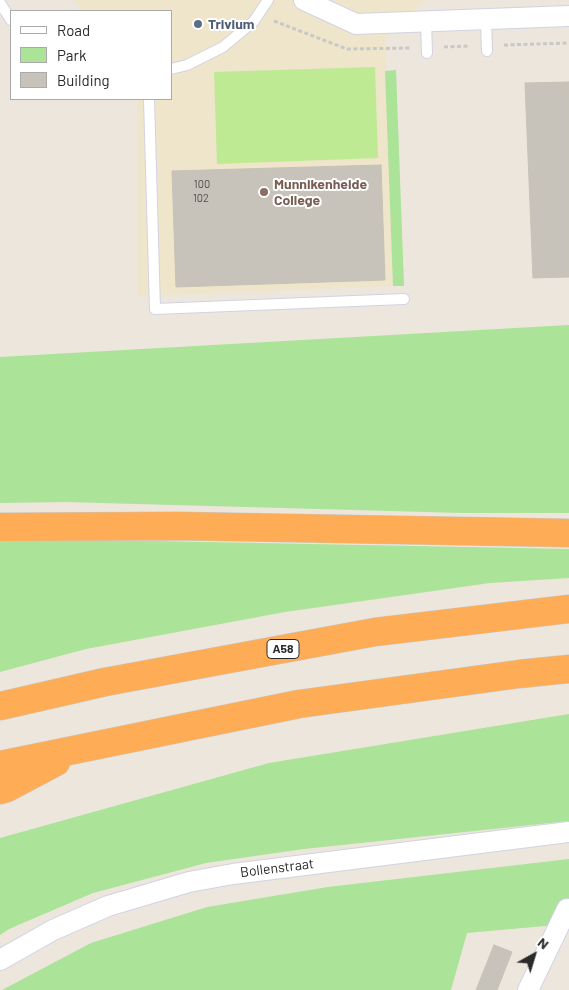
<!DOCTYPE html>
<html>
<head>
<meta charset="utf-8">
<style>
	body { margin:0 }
	#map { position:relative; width:569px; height:990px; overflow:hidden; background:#ece6dc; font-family:Barlow,sans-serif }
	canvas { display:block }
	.legend { position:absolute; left:10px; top:10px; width:162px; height:90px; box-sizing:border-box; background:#fff; border:1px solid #aaa; margin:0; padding:6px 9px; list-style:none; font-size:15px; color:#2a2a2a }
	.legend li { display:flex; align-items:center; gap:10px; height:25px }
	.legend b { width:25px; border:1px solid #aaa }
	.north { position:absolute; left:509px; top:930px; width:50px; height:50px; -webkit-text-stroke:4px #fff; paint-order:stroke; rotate:39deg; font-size:14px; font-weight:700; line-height:20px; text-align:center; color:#2a2a2a }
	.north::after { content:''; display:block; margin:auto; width:18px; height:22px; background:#2a2a2a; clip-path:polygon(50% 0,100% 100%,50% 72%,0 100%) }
</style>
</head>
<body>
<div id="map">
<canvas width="569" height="990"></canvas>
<ul class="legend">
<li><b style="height:6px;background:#fff"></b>Road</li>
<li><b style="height:14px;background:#abe398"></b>Park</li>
<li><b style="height:14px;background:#c7c3bb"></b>Building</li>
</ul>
<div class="north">N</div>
</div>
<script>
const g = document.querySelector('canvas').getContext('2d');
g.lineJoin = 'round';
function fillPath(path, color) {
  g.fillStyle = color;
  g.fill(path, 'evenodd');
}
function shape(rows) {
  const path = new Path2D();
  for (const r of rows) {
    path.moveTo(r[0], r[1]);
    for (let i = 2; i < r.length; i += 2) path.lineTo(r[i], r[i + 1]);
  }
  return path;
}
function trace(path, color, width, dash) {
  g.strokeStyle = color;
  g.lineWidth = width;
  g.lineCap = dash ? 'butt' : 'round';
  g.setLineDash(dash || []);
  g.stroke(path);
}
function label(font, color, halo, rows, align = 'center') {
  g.font = font + ' Barlow,sans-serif';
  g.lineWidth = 4;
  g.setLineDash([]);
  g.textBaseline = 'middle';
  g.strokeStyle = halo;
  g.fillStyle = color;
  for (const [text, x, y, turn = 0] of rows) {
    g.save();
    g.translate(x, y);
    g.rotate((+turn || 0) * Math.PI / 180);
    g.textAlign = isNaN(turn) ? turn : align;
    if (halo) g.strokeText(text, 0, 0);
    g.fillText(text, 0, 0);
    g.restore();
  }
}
fillPath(shape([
	[74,0,425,0,385,38,393,286,138,296,137,99,171,99,171,11,83,11]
]), '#eee5cb');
fillPath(shape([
	[396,70,404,286,393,286,385,71],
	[569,325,569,513,463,513,65,502,0,503,0,357],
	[0,538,569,549,569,578,490,583,285,612,86,649,0,672],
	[569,714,569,821,304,849,206,863,93,893,9,929,0,935,0,838,269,763],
	[569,859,569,920,545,926,467,933,451,990,2,990,91,943,207,907,328,887]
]), '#abe398');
fillPath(shape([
	[375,67,378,158,217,164,214,72]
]), '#beea93');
const building = shape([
	[569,82,569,277,533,278,525,83,569,82],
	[381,165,385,280,176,287,172,171,381,165],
	[494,945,512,952,497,990,476,990,494,945]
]);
fillPath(building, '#c7c3bb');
trace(building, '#c7c2b5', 1);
const lane = shape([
	[0,3,11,20],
	[486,20,487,51],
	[426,22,427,53],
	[171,69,187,65,223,47,254,21,268,0],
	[149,99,155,309,404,299]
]);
const street = shape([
	[304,0,356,24,569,16],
	[0,960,53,930,108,906,189,882,233,874,569,832],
	[528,990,567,909]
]);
const highway = shape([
	[0,527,177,526,569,533],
	[0,706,105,682,375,632,569,609],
	[0,765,299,704,519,674,569,669],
	[0,790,7,788,56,762]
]);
trace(lane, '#d1d3e3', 12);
trace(street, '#d1d3e3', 22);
trace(highway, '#c8c8c8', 29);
trace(shape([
	[274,21,347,49,410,48],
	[504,45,569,43],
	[444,47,470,46]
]), '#c8c8c8', 3, [4, 2.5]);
trace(lane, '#fff', 10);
trace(street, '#fff', 20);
trace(highway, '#feac55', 28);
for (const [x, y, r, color] of [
	[198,24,5,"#5c6f8a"],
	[264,192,5,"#8d6e63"]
]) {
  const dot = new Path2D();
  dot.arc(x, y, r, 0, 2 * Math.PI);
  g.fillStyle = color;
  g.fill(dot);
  trace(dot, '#fff', 2);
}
label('11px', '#51504e', null, [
	["100",202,184],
	["102",201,198]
]);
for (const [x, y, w] of [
	[283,649,32]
]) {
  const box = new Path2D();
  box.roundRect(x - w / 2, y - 9.5, w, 19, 4);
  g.fillStyle = '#fff';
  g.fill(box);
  trace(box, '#2a2a2a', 1);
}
label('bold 12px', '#2a2a2a', null, [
	["A58",283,649]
]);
label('bold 14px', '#4e5e75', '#fff', [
	["Trivium",208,24]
], 'left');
label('bold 14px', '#785e54', '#fff', [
	["Munnikenheide",274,184],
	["College",274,200]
], 'left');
label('14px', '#2a2a2a', '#fff', [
	["Bollenstraat",277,868,-7]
]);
</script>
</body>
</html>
